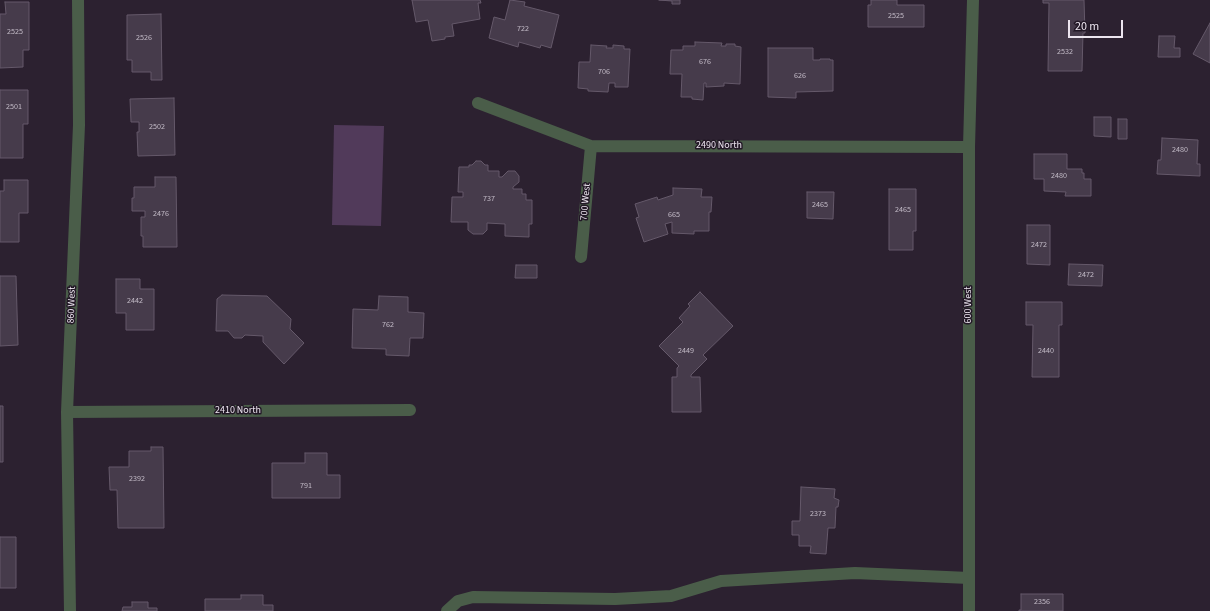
<!DOCTYPE html>
<html>
<head>
<meta charset="utf-8">
<style>
	body { margin:0 }
	#map { position:relative; width:1210px; height:611px; overflow:hidden; background:#2c2130; font-family:"Source Sans 3",sans-serif }
	canvas { display:block }
	.scale { position:absolute; left:1068px; top:20px; width:55px; height:18px; box-sizing:border-box; border:2px solid #ece5ef; border-top:0; padding-left:5px; font-size:12px; line-height:14px; white-space:nowrap; color:#ece5ef; -webkit-text-stroke:3px #221826; paint-order:stroke }
</style>
</head>
<body>
<div id="map">
<canvas width="1210" height="611"></canvas>
<div class="scale">20 m</div>
</div>
<script>
const g = document.querySelector('canvas').getContext('2d');
g.lineJoin = 'round';
function fillPath(path, color) {
  g.fillStyle = color;
  g.fill(path, 'evenodd');
}
function shape(rows) {
  const path = new Path2D();
  for (const r of rows) {
    path.moveTo(r[0], r[1]);
    for (let i = 2; i < r.length; i += 2) path.lineTo(r[i], r[i + 1]);
  }
  return path;
}
function trace(path, color, width, dash) {
  g.strokeStyle = color;
  g.lineWidth = width;
  g.lineCap = dash ? 'butt' : 'round';
  g.setLineDash(dash || []);
  g.stroke(path);
}
function label(font, color, halo, rows, align = 'center') {
  g.font = font + ' "Source Sans 3",sans-serif';
  g.lineWidth = 3;
  g.setLineDash([]);
  g.textBaseline = 'middle';
  g.strokeStyle = halo;
  g.fillStyle = color;
  for (const [text, x, y, turn = 0] of rows) {
    g.save();
    g.translate(x, y);
    g.rotate((+turn || 0) * Math.PI / 180);
    g.textAlign = isNaN(turn) ? turn : align;
    if (halo) g.strokeText(text, 0, 0);
    g.fillText(text, 0, 0);
    g.restore();
  }
}
fillPath(shape([
	[334,125,384,126,381,226,332,225]
]), '#513a5a');
const building = shape([
	[412,0,480,0,481,3,478,3,480,19,452,24,454,36,445,37,445,39,432,41,428,20,416,22,412,0],
	[510,0,525,2,524,6,559,15,551,48,541,45,540,48,519,42,518,47,489,38,494,17,505,20,510,0],
	[659,0,680,0,680,4,672,4,672,1,659,0],
	[871,0,897,0,897,5,924,5,924,27,868,27,868,5,871,5,871,0],
	[1043,0,1084,0,1085,33,1083,33,1082,71,1048,71,1049,3,1043,3,1043,0],
	[5,2,29,2,29,50,23,50,23,67,0,68,0,14,6,14,5,2],
	[161,14,162,80,151,80,151,72,132,72,132,60,127,60,127,15,161,14],
	[1210,23,1210,63,1193,54,1210,23],
	[1159,36,1175,36,1174,48,1180,48,1180,57,1158,57,1159,36],
	[695,42,722,43,721,46,726,46,726,44,735,44,735,46,741,47,740,84,724,83,724,86,706,87,706,83,704,83,703,100,692,99,692,97,681,97,682,74,670,74,671,50,683,50,683,46,695,46,695,42],
	[591,45,607,46,606,48,613,48,613,45,624,46,624,49,630,49,628,87,615,87,615,83,609,83,608,92,588,91,588,89,578,88,579,62,590,62,591,45],
	[768,48,813,48,813,60,820,60,820,59,830,59,830,60,833,60,833,91,796,92,796,98,768,97,768,48],
	[0,90,28,90,28,124,23,124,23,158,0,158,0,90],
	[174,98,175,155,138,156,137,132,139,132,139,122,131,122,130,99,174,98],
	[1094,117,1111,117,1111,137,1094,136,1094,117],
	[1118,119,1127,119,1127,139,1118,139,1118,119],
	[1162,138,1198,140,1197,164,1200,164,1200,176,1157,174,1158,160,1161,160,1162,138],
	[1034,154,1067,154,1067,169,1082,169,1082,173,1084,173,1084,179,1091,179,1091,196,1065,196,1066,192,1044,191,1044,179,1034,179,1034,154],
	[476,161,481,161,485,165,488,165,488,171,499,171,499,177,502,177,508,171,515,171,519,176,519,182,513,187,513,189,522,189,522,194,526,194,526,200,532,200,532,224,529,224,529,237,505,236,505,224,487,223,487,230,483,234,473,234,468,230,468,222,451,222,452,197,463,197,463,192,458,192,459,167,469,167,469,165,472,165,476,161],
	[155,177,176,177,177,247,143,247,143,236,141,236,141,217,145,217,145,211,132,211,132,198,134,198,134,187,155,187,155,177],
	[4,180,28,180,28,213,19,213,19,242,0,242,0,191,4,191,4,180],
	[673,188,702,189,701,197,712,197,711,212,709,212,709,231,694,231,694,234,672,233,672,222,665,224,668,234,644,242,636,218,639,217,635,204,657,197,658,200,673,195,673,188],
	[889,189,916,189,916,231,913,231,913,250,889,250,889,189],
	[807,192,834,192,833,219,807,218,807,192],
	[1027,225,1050,225,1050,265,1027,264,1027,225],
	[1069,264,1103,265,1102,286,1068,285,1069,264],
	[516,265,537,265,537,278,515,278,516,265],
	[0,276,16,276,18,345,0,346,0,276],
	[116,279,140,279,140,289,154,289,154,330,126,330,126,313,116,313,116,279],
	[700,292,733,326,703,355,707,359,691,375,691,377,700,377,701,412,672,412,672,377,677,377,677,368,679,366,659,346,683,322,679,318,690,306,688,304,700,292],
	[222,295,267,296,291,319,290,329,304,343,284,364,263,342,263,336,245,335,242,338,234,338,228,331,216,331,217,299,222,295],
	[379,296,408,297,408,312,424,313,423,338,410,338,409,356,386,355,386,349,352,348,353,309,378,310,379,296],
	[1026,302,1062,302,1062,325,1059,325,1059,377,1032,377,1033,325,1026,325,1026,302],
	[0,406,3,406,3,462,0,462,0,406],
	[151,447,163,447,164,528,118,528,117,490,110,490,109,467,129,467,129,451,151,451,151,447],
	[305,453,327,453,327,475,340,475,340,498,272,498,272,463,305,463,305,453],
	[801,487,835,489,834,498,839,500,838,507,836,507,835,528,828,528,826,554,810,553,811,546,799,546,799,535,792,535,792,521,800,521,801,487],
	[0,537,16,537,16,588,0,588,0,537],
	[1021,594,1063,594,1063,611,1019,611,1019,610,1021,610,1021,594],
	[241,595,263,595,263,605,273,605,273,611,205,611,205,599,241,599,241,595],
	[132,602,148,602,148,608,157,608,157,611,122,611,123,607,132,607,132,602]
]);
fillPath(building, '#463b4b');
trace(building, '#65596a', 1);
trace(shape([
	[478,103,591,146,969,147],
	[581,257,591,146],
	[67,412,410,410],
	[70,611,67,412,79,125,78,0],
	[447,611,458,601,473,597,615,599,671,596,721,581,855,573,969,578],
	[969,611,969,147,973,0]
]), '#4a5d49', 12);
label('8px', '#c2bac6', null, [
	["2525",896,16],
	["722",523,29],
	["2525",15,32],
	["2526",144,38],
	["2532",1065,52],
	["676",705,62],
	["706",604,72],
	["626",800,76],
	["2501",14,107],
	["2502",157,127],
	["2480",1180,150],
	["2480",1059,176],
	["737",489,199],
	["2465",820,205],
	["2465",903,210],
	["2476",161,214],
	["665",674,215],
	["2472",1039,245],
	["2472",1086,275],
	["2442",135,301],
	["762",388,325],
	["2449",686,351],
	["2440",1046,351],
	["2392",137,479],
	["791",306,486],
	["2373",818,514],
	["2356",1042,602]
]);
label('10px', '#ece5ef', '#221826', [
	["2490 North",719,146],
	["700 West",586,202,-85],
	["860 West",72,305,-88],
	["600 West",969,305,-90],
	["2410 North",238,411]
]);
</script>
</body>
</html>
